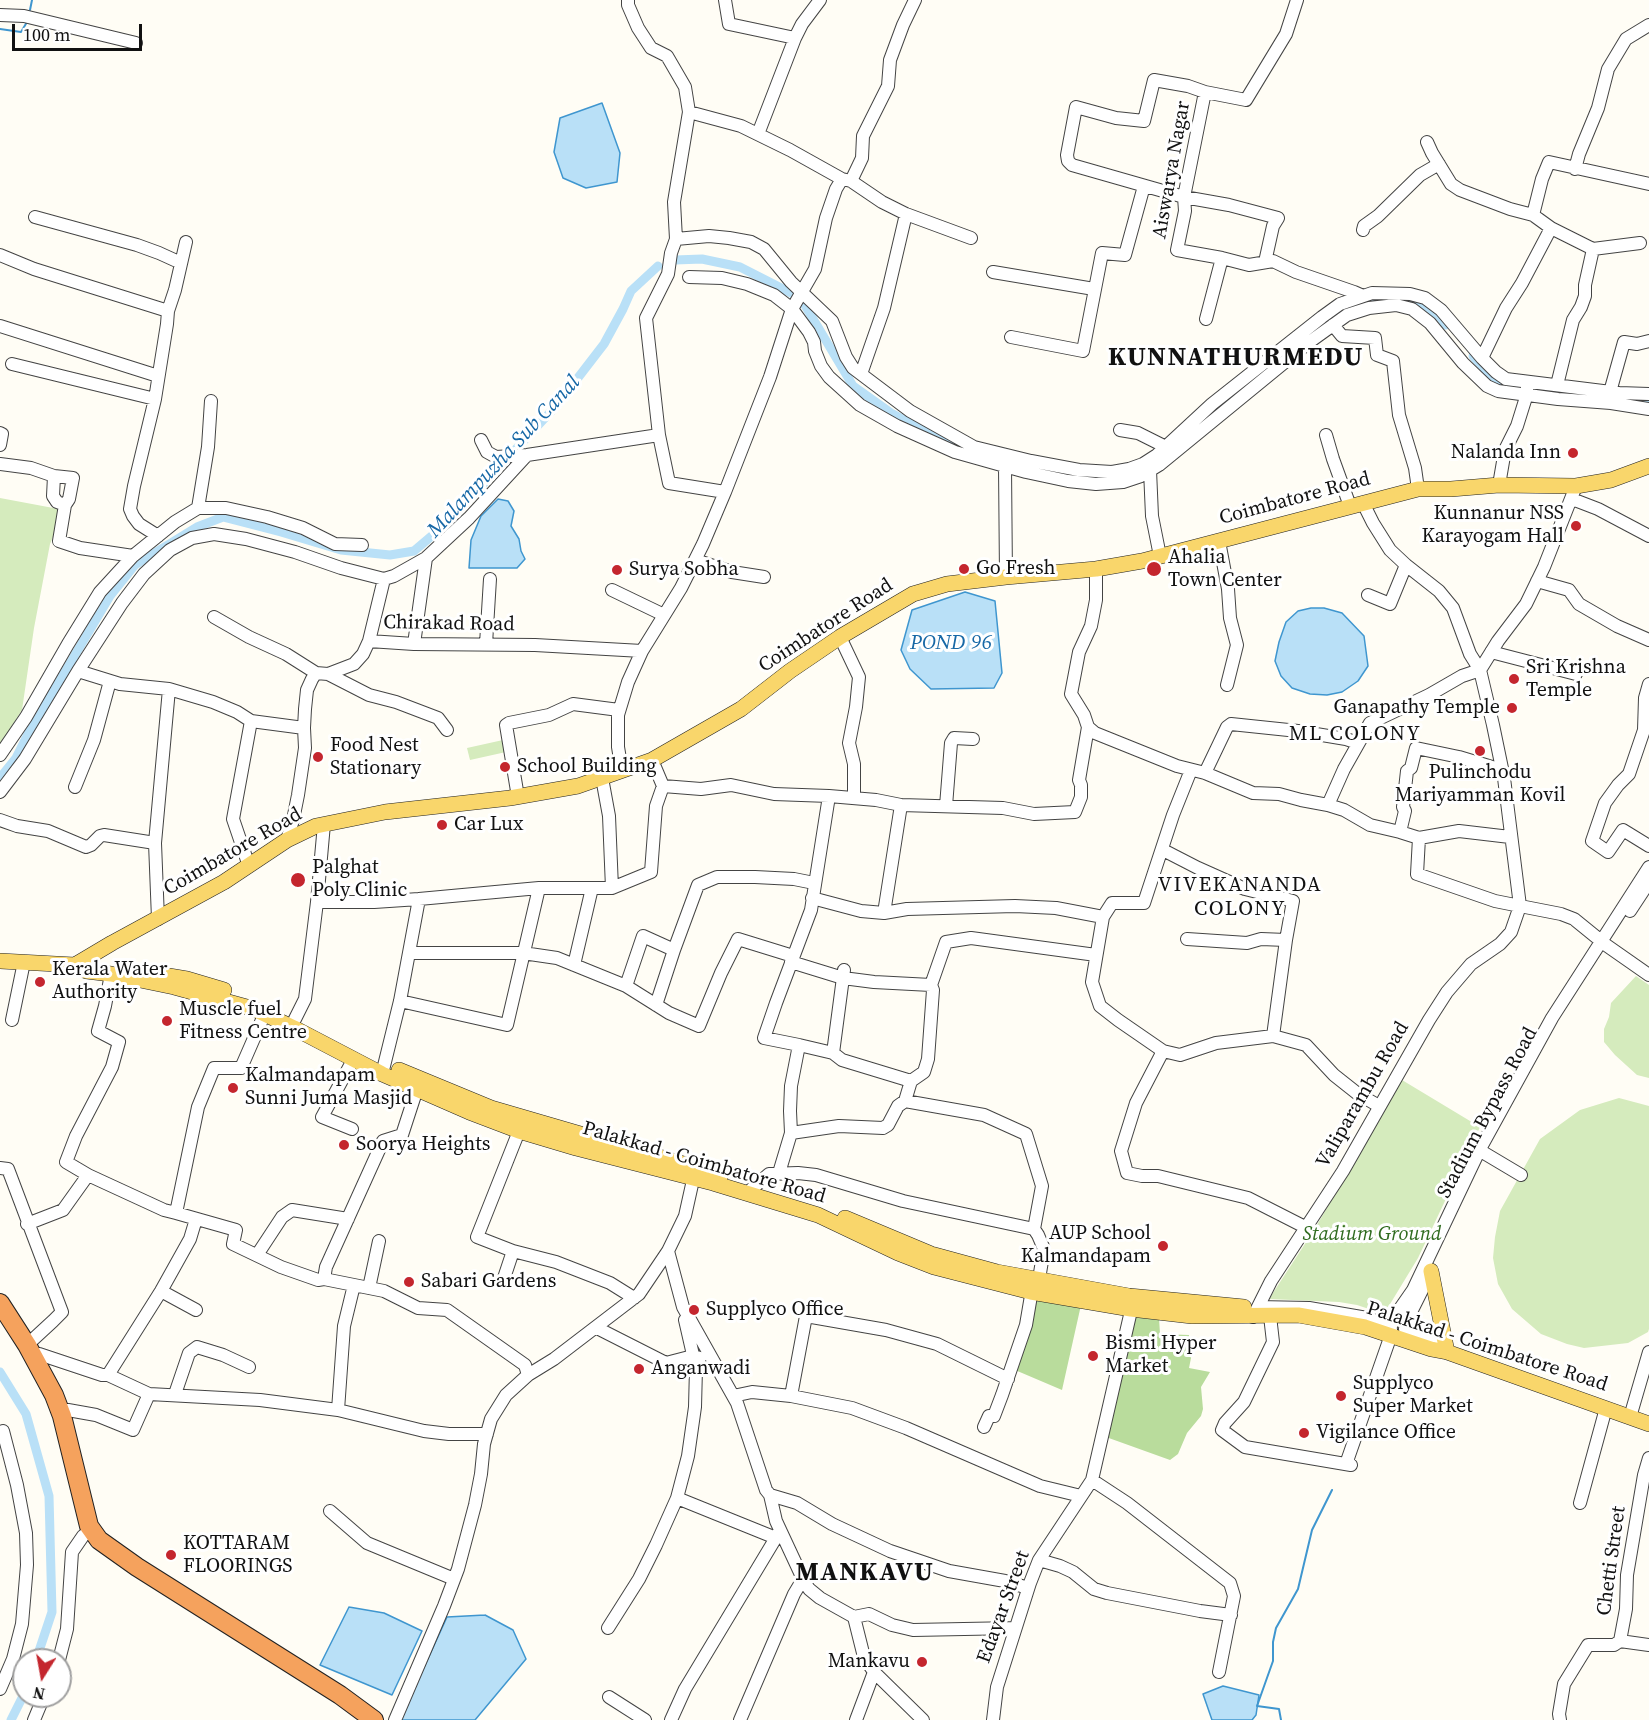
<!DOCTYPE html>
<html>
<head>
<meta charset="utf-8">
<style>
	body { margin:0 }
	#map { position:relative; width:1649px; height:1720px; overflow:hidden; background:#fffdf5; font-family:"Source Serif 4",serif }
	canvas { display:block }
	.north { position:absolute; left:12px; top:1648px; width:60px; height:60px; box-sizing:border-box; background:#fff; border:2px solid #a0a0a0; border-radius:50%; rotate:191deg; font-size:16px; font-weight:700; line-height:24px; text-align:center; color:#111 }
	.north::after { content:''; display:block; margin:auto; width:21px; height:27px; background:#c4262e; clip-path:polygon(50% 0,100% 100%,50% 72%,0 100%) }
	.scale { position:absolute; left:12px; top:24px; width:130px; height:27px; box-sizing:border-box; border:3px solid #111; border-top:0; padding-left:8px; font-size:18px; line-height:21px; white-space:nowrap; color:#111; -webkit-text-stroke:4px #fff; paint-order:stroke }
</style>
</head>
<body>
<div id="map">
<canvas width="1649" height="1720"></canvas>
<div class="north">N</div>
<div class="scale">100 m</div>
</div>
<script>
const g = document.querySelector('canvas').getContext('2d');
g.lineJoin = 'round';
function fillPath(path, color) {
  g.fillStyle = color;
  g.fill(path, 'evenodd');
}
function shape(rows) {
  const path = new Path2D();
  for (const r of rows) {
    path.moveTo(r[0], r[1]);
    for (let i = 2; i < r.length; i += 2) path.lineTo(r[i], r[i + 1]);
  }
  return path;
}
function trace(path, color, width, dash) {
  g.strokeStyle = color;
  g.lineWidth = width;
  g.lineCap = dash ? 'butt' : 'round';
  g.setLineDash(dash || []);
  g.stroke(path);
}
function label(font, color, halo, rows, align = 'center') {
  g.font = font + ' "Source Serif 4",serif';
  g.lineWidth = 6;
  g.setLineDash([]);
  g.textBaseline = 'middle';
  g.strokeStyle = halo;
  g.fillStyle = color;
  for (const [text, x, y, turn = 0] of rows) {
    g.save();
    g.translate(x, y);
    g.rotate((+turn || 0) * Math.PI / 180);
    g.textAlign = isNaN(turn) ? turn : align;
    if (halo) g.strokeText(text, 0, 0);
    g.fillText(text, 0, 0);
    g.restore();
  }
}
fillPath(shape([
	[0,498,64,510,50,544,34,628,22,710,0,745],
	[503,740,506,752,470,760,467,748],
	[1636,976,1649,985,1649,1078,1637,1075,1615,1055,1604,1042,1604,1029,1609,1017,1611,1003],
	[1402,1080,1480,1127,1418,1258,1384,1314,1357,1305,1339,1302,1269,1299,1314,1230],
	[1619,1098,1649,1106,1649,1329,1648,1332,1628,1343,1584,1348,1567,1344,1541,1334,1512,1309,1498,1284,1493,1258,1495,1237,1500,1211,1540,1139,1580,1110]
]), '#d5ebbd');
fillPath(shape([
	[1037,1294,1081,1305,1062,1390,1015,1370],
	[1137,1314,1159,1318,1160,1334,1189,1335,1188,1351,1191,1358,1189,1368,1210,1372,1201,1387,1203,1409,1201,1416,1187,1433,1178,1454,1170,1460,1106,1437]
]), '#b9dc9c');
const water = shape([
	[602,103,620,153,617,182,586,188,563,178,554,152,560,118,602,103],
	[498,499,508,501,514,511,511,526,519,539,521,551,525,559,517,568,469,568,471,540,481,516,498,499],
	[965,592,995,601,1002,673,994,688,931,689,910,669,901,650,912,610,965,592],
	[1311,608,1324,608,1342,613,1364,636,1368,666,1358,681,1342,692,1327,695,1310,694,1292,688,1281,676,1275,661,1279,642,1286,622,1298,611,1311,608],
	[349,1607,384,1613,422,1631,392,1695,320,1665,349,1607],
	[485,1615,513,1630,526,1659,475,1720,400,1720,447,1617,485,1615],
	[1223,1686,1259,1695,1256,1715,1252,1720,1212,1720,1203,1694,1223,1686]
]);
fillPath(water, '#b9e0f7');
trace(water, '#3f96cf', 1.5);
trace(shape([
	[30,10,32,0],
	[0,29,21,32,27,22],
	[1281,1720,1279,1709,1257,1706,1273,1661,1273,1642,1276,1628,1298,1589,1312,1530,1332,1490]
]), '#3f96cf', 2);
trace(shape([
	[675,260,702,259,740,267,793,294],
	[803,302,853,386,891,413,928,433,967,448],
	[1306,338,1335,315,1352,304,1387,299,1409,299,1440,317,1446,325],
	[1473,356,1491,376,1508,386,1579,394],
	[1616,398,1649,402],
	[0,778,16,758,28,734,110,596,135,565,197,527,223,517,281,532,341,550,390,555,414,551,447,523,557,405,604,344,623,309,631,291,658,266],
	[0,1372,26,1414,49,1496,52,1612,36,1660],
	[11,1720,24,1694]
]), '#b9e0f7', 9);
const minor = shape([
	[628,0,628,5,638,28,651,48,667,56,685,87,689,112,741,126,790,150,842,179,836,189,826,218,815,269,792,309,770,377,725,492,703,544,681,588,642,651],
	[725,0,729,24,795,38],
	[1297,0,1286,34,1246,100,1205,92,1184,197,1185,211,1177,250,1222,258,1249,265,1273,261,1296,272,1354,292,1363,296],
	[0,15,24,16,136,43],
	[1205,92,1188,86,1154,80,1144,121,1116,118,1076,107,1067,155,1068,161,1072,165,1184,197,1229,205,1278,218,1273,226,1265,262],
	[758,134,795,38,802,24,820,0],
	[1427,142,1432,153,1451,184,1460,190,1510,209,1533,215,1551,228,1593,249,1585,285,1585,296,1581,307,1573,320,1557,385],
	[1575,169,1579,154,1598,108,1608,69,1626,39,1649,25],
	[842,179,851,181,862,158,863,136,888,86,890,60,903,25,915,0],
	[851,181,882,202,906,214,971,238],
	[1533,215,1542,179,1549,162,1649,184],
	[35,217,137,245,159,253,181,263],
	[1363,230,1364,226,1378,216,1420,175,1439,164],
	[676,239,709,236,729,238,751,242,764,249,791,282,832,321,846,357,853,368,910,411,974,447,1031,461,1079,470,1112,472,1129,469,1143,464,1157,455,1212,404,1322,317,1340,304,1372,293,1410,294,1425,298,1441,310,1482,358,1496,372,1506,379,1619,393,1649,394],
	[1593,249,1640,243],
	[0,255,34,269,168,311],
	[993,272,1094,289],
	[689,277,722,278,747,284,774,295,792,309,809,332,814,342,815,351,821,366,829,377,860,405,897,426,955,452,1026,472,1068,481,1096,484,1123,482,1141,476,1159,465,1308,343,1347,315,1369,308,1396,305,1412,309,1430,323,1463,363,1487,386,1498,391,1558,399,1611,403,1649,409],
	[1206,319,1222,258],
	[1333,325,1342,336,1375,338,1377,355,1393,361,1399,415,1415,468,1418,489],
	[0,326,158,376],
	[1011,337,1083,351,1102,253,1125,255,1144,186],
	[1482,358,1506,308,1522,283,1551,228],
	[12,364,155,399],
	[861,374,884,308,906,214],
	[1610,392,1624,342,1637,344,1649,341],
	[1120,430,1138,433,1166,447],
	[0,433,2,434,0,445],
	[659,435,646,318,668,274,671,253,676,239,674,202,689,112],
	[1326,435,1333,459,1350,506],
	[481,440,487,452,496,457,527,455,659,435,669,483,725,492],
	[0,464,31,468,54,476,73,478,69,499,65,505,59,541,80,548,133,556],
	[1005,467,1006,577],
	[1150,470,1152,516,1160,556],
	[54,476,53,496,57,502,65,505],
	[1499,485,1505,450,1517,426,1527,394,1527,387],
	[1576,486,1544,567,1526,604,1498,641,1480,670,1493,725,1504,778,1520,906,1561,914,1574,919,1606,945,1649,975],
	[1572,499,1598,509,1649,536],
	[198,508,208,447,211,401],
	[158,536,139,524,133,516,130,509,134,486,155,399,167,324,168,311,175,290,186,242],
	[1219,541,1228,589,1230,618,1237,645,1227,685],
	[695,560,732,572,764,577],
	[1096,569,1096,600,1091,626,1079,652,1071,694,1084,715,1088,727,1095,733,1177,766,1205,773,1253,793,1279,794,1301,800,1328,805,1344,810,1370,825,1400,832,1419,838,1417,874,1495,901,1520,906,1511,932,1500,944,1471,964,1447,992,1429,1020,1343,1171,1271,1281,1253,1317],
	[1537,581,1569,590,1579,604,1617,626,1649,640],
	[612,590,664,615],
	[1368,595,1390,604,1406,565],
	[214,617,249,637,286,654,316,673],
	[840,637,859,677,856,707,849,743,854,764,854,797],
	[369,641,384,579],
	[414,644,426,558],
	[486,644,490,579],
	[1491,652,1576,674],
	[78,671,120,684,169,689,213,702,237,712,251,721,304,728],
	[328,674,369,695,396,702,438,718,447,730],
	[1649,684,1645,698,1644,730,1629,774,1618,785,1605,803,1592,841,1608,852,1623,830,1649,846],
	[0,755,26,717,68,644,100,592,133,556,175,522,198,508,226,508,267,517,303,528,335,544,362,545],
	[652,760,663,786],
	[1205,773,1227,727,1231,724,1298,731,1346,739,1358,743],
	[602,778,609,816,612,888],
	[75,787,94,740,110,681],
	[0,792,25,759,78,671,122,603,144,574,170,550,192,538,214,534,246,539,295,552,341,568,384,579,394,576,426,558,469,518,527,455],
	[518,797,506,725,509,723,549,715,573,704,619,710],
	[1328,805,1344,769,1370,723,1429,695,1462,676,1480,670,1470,654,1453,608,1439,591,1406,565,1390,550,1373,523,1363,503],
	[946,806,951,743,954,738,973,739],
	[0,820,17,826,48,831,86,847,91,845,100,836,104,835,155,843,158,919],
	[1400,832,1405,811,1403,807,1407,771,1411,768,1416,748,1459,757,1502,770],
	[1419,838,1459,831,1510,837],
	[287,840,293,820,298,795,305,748,304,728,305,709,307,690,312,679,316,673,328,674,354,664,363,654,369,641,414,644,535,645,642,651,628,682,618,715,618,747,622,771],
	[155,843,169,689],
	[1163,850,1198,868,1245,889,1293,901,1286,940,1273,1036,1306,1045,1334,1075,1358,1094,1379,1106],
	[249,866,233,819,251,721],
	[539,888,612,888,651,872,656,806,663,786,701,789,731,785,774,794,829,796],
	[812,898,861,911,884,913,907,909,1015,906,1056,908,1103,917,1112,903,1144,903,1173,815,1191,770],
	[317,902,324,824],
	[1630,911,1649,882],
	[884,913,901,805],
	[1103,917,1092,982,1100,1006,1118,1020,1163,1051,1180,1055,1216,1043,1273,1036],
	[1187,939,1247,943,1261,939,1286,940],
	[409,953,523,953,557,958,626,986,669,1013,699,1026,721,973,738,939,793,956],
	[791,962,843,978,874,982,931,985],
	[574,965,592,888],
	[626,986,643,936,674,950,698,885,717,877,755,877,794,879,814,883],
	[400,1001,507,1025,539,888,419,899],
	[656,1005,674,950],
	[265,1013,241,1068,214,1068,198,1107,176,1213,236,1230,233,1244,281,1267,318,1280,324,1279],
	[295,1019,305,999,317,902,374,902,419,899,400,1001,382,1074],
	[12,1020,24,962],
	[799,1045,764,1038,776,1003,811,910,829,796,876,800,901,805,1003,808,1034,814,1075,812,1081,797,1081,785,1079,780,1088,727],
	[1163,1051,1136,1103,1121,1151,1127,1173,1142,1176,1158,1176,1248,1198,1305,1227],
	[833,1053,842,1060,911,1081],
	[905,1101,911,1081,924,1072,928,1059,933,990,931,985,946,942,971,938,1096,955],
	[352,1129,322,1117,353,1060],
	[791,1133,790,1111,791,1086,799,1045,833,1053,844,970],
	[1479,1150,1521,1175],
	[0,1168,8,1169,62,1312,53,1321,27,1345],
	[779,1173,791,1133,839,1126,883,1128,888,1125,898,1106,905,1101,984,1115,1026,1134,1042,1186,1034,1229,1038,1235,1044,1249,1039,1279],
	[88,1175,66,1162,76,1136,112,1067,119,1042,98,1031,105,1006,111,974],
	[747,1193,769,1174,798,1173,816,1175,903,1201,1034,1229],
	[27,1224,63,1210,88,1175,164,1210,176,1213],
	[513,1251,556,1262,610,1283,634,1298],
	[668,1251,683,1307,737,1403,766,1490,770,1495,776,1521,803,1579,809,1589,820,1598,854,1617,864,1657,874,1672,923,1720],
	[257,1255,282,1217,292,1210,348,1219],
	[1427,1280,1411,1312,1405,1329,1407,1332,1435,1342,1447,1352],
	[503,1281,513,1251,477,1237,519,1131],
	[354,1285,324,1279,326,1267,383,1141,402,1135,417,1089],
	[369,1288,379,1241],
	[161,1291,196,1310],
	[1258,1307,1309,1308,1367,1318,1391,1326,1397,1313,1413,1290,1481,1147,1552,1018,1649,867],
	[1270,1316,1273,1342,1244,1402,1225,1423,1222,1430,1245,1447,1351,1465],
	[597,1328,666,1363,693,1356,700,1358],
	[33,1354,39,1354,102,1375,108,1375,149,1394,260,1400,338,1410],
	[108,1375,161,1291,190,1239,196,1219],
	[175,1394,189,1353,197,1347,223,1355,249,1367],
	[733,1396,752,1392,791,1396,852,1408,906,1428,1040,1486,1081,1496],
	[791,1396,806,1316,886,1330,937,1344,1008,1379],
	[60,1411,68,1410,96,1415,133,1430,149,1394],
	[1630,1417,1649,1352],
	[984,1427,989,1416,994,1416,1002,1395,1026,1325,1033,1284],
	[487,1434,449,1434,424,1431,338,1410,344,1326,354,1285,384,1291,418,1308,447,1310,525,1365,528,1375],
	[1649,1458,1644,1475,1627,1575,1626,1609,1620,1641,1649,1645],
	[1346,1464,1391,1335,1391,1329],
	[1092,1480,1127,1503,1230,1583,1234,1596,1219,1672],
	[770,1495,797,1503,832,1524,890,1551,949,1571,1005,1581,1028,1588],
	[677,1498,776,1538],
	[1580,1503,1606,1408],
	[330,1511,367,1543,454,1579],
	[1039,1560,1060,1566,1073,1572,1094,1589,1107,1593,1200,1611,1231,1615],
	[854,1617,869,1614,892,1625,913,1630,1015,1628],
	[608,1628,639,1579,656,1545,677,1498,688,1456,695,1407,696,1368,685,1320],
	[59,1660,67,1629,72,1552,83,1536,92,1529],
	[0,1689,13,1659,22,1624,27,1565,26,1533,17,1485,3,1431],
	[609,1697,645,1720],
	[34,1720,44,1696],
	[395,1720,444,1606,458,1569,475,1505,481,1474,484,1444,491,1419,506,1395,528,1375,554,1359,639,1294,668,1251,685,1216,695,1171],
	[671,1720,685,1689,780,1531],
	[740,1720,794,1594,803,1579],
	[856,1720,874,1672],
	[993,1720,997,1687,1030,1583,1039,1560,1092,1480,1133,1302],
	[1560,1720,1559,1714,1564,1684,1588,1645,1614,1645,1620,1641]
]);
const major = shape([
	[0,961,75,965,84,964],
	[75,965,112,943,224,882,287,840,316,826,385,812,510,798,578,786,652,760,741,709,790,671,840,637,913,594,947,584,1006,577,1096,569,1142,561,1418,489,1451,489,1499,485,1576,486,1611,480,1649,466],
	[75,965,86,971,111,974,174,987,254,1009,294,1028,382,1074,469,1112,519,1131,576,1148,713,1183,818,1215,898,1253,934,1267,1031,1292,1131,1309,1192,1316,1298,1315,1365,1327,1431,1349,1447,1352,1649,1424],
	[163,975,187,979,224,990],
	[399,1070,491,1108,721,1175],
	[845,1218,931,1254,997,1272,1129,1296,1244,1307],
	[1431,1271,1447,1352]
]);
const highway = shape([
	[0,1303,27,1345,54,1395,62,1416,89,1526,99,1540,137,1567,340,1695,374,1720]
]);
trace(minor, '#444', 14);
trace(major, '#222', 16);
trace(highway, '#222', 20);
trace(minor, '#fff', 12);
trace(major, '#f9d66b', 15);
trace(highway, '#f5a25d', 18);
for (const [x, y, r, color] of [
	[1573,453,6,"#c4262e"],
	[1576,526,6,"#c4262e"],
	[964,569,6,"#c4262e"],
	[1154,569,8,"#c4262e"],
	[617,570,6,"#c4262e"],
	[1514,679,6,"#c4262e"],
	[1512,708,6,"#c4262e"],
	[1480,751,6,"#c4262e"],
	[318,757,6,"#c4262e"],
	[505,767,6,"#c4262e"],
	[442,825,6,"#c4262e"],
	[298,880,8,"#c4262e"],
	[40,982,6,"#c4262e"],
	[167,1021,6,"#c4262e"],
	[233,1088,6,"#c4262e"],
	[344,1145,6,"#c4262e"],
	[1163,1246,6,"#c4262e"],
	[409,1282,6,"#c4262e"],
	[694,1310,6,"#c4262e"],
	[1093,1356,6,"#c4262e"],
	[639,1369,6,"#c4262e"],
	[1341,1396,6,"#c4262e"],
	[1304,1433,6,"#c4262e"],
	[171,1555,6,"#c4262e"],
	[922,1662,6,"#c4262e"]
]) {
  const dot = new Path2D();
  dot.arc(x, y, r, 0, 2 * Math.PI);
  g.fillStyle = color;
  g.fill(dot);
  trace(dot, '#fff', 2);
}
label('20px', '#111', '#fff', [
	["Aiswarya Nagar",1172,170,-80],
	["Coimbatore Road",1295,499,-15],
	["Chirakad Road",449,624,1],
	["Coimbatore Road",826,626,-33],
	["Coimbatore Road",233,852,-30],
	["Valiparambu Road",1363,1095,-60],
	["Stadium Bypass Road",1488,1113,-62],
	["Palakkad - Coimbatore Road",704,1163,16],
	["Palakkad - Coimbatore Road",1487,1347,18],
	["Chetti Street",1612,1561,-82],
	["Edayar Street",1004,1607,-70]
]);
label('20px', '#111', '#fff', [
	["Nalanda Inn",1561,453,"right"],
	["Kunnanur NSS",1564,514,"right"],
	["Karayogam Hall",1564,537,"right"],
	["Ahalia",1168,558],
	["Town Center",1168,581],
	["Go Fresh",976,569],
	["Surya Sobha",629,570],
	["Sri Krishna",1526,668],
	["Temple",1526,691],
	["Ganapathy Temple",1500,708,"right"],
	["Food Nest",330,746],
	["Stationary",330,769],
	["School Building",517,767],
	["Pulinchodu",1480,773,"center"],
	["Mariyamman Kovil",1480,796,"center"],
	["Car Lux",454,825],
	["Palghat",312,868],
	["Poly Clinic",312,891],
	["Kerala Water",52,970],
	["Authority",52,993],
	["Muscle fuel",179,1010],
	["Fitness Centre",179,1033],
	["Kalmandapam",245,1076],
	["Sunni Juma Masjid",245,1099],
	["Soorya Heights",356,1145],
	["AUP School",1151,1234,"right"],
	["Kalmandapam",1151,1257,"right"],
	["Sabari Gardens",421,1282],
	["Supplyco Office",706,1310],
	["Bismi Hyper",1105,1344],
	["Market",1105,1367],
	["Anganwadi",651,1369],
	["Supplyco",1353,1384],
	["Super Market",1353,1407],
	["Vigilance Office",1316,1433],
	["KOTTARAM",183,1544],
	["FLOORINGS",183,1567],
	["Mankavu",910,1662,"right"]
], 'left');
label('italic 20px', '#2f6b1f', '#fff', [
	["Stadium Ground",1372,1235]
]);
label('italic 21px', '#1768a6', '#fff', [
	["Malampuzha Sub Canal",504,457,-47],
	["POND 96",951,644]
]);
g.letterSpacing = '1.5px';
label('21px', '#111', '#fff', [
	["ML COLONY",1355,735],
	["VIVEKANANDA",1240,886],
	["COLONY",1240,910]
]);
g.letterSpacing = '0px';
g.letterSpacing = '1.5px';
label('bold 26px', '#111', '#fff', [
	["KUNNATHURMEDU",1236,358],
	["MANKAVU",865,1573]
]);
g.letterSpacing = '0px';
</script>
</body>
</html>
